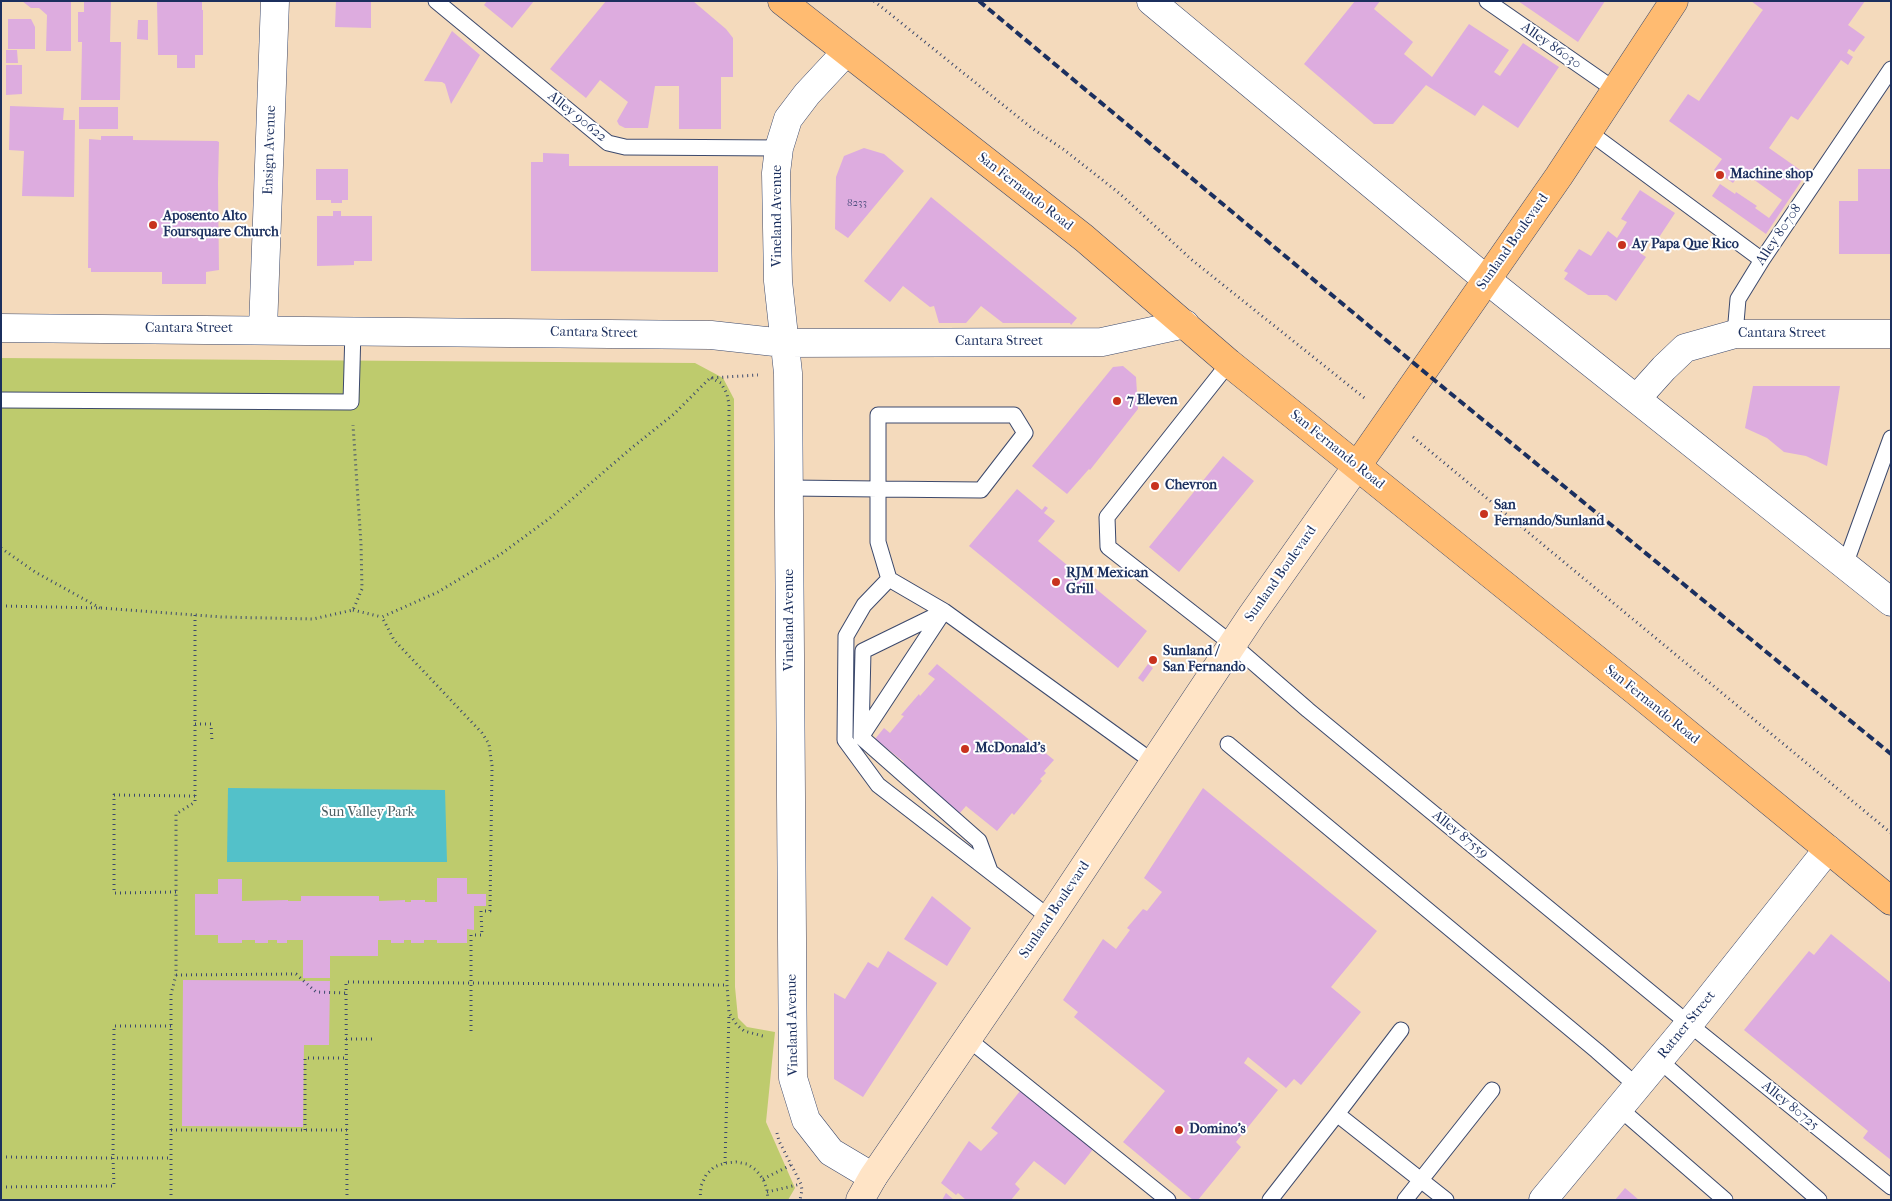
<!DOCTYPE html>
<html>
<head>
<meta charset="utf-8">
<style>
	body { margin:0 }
	#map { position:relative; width:1892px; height:1201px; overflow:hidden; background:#f4dabc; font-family:"IM FELL French Canon",serif }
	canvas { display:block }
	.frame { position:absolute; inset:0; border:2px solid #1b2f5e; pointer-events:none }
</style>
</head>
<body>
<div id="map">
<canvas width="1892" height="1201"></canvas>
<div class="frame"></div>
</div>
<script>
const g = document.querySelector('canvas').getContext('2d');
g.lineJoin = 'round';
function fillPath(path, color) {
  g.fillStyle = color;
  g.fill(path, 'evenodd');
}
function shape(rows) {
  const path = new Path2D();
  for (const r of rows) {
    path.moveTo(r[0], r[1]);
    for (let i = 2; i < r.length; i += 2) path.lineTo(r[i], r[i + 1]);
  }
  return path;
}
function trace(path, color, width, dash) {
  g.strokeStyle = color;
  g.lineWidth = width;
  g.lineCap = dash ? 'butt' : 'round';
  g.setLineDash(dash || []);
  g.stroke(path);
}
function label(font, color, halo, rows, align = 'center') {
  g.font = font + ' "IM FELL French Canon",serif';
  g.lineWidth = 4;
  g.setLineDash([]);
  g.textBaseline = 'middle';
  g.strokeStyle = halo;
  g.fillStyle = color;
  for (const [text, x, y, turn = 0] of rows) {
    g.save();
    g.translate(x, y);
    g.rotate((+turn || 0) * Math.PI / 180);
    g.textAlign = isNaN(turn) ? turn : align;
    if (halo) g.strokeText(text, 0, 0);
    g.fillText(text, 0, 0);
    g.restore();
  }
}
fillPath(shape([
	[1,358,695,363,723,378,734,399,735,987,738,1018,747,1027,775,1032,766,1122,795,1188,788,1200,1,1200]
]), '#becb6d');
fillPath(shape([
	[228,788,445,790,447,862,227,862]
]), '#53c1c9');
fillPath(shape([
	[22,1,71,1,71,51,46,51,47,15,39,8,31,8],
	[84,1,111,1,110,42,121,42,120,100,81,100,82,42,78,42,78,12,84,12],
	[157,1,202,1,202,10,203,10,203,55,195,55,195,68,177,68,177,55,158,55],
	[336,1,371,1,371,28,335,27],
	[487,1,534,1,512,28,484,5],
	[606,1,693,1,726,29,733,38,733,77,721,77,721,129,679,129,679,86,655,86,648,128,625,128,619,125,617,121,628,102,600,80,586,98,550,69],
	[1355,1,1380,1,1374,9,1413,42,1404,54,1432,77,1469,24,1509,50,1494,72,1500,76,1523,43,1559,67,1518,128,1483,105,1475,116,1426,85,1393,124,1374,124,1304,64],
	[1518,1,1605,1,1578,42],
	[1751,1,1865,1,1848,25,1865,37,1854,52,1849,49,1847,53,1853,57,1848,65,1841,60,1798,120,1791,116,1769,148,1806,174,1766,234,1712,196,1720,184,1735,194,1736,192,1757,206,1755,208,1769,218,1782,200,1742,171,1733,183,1714,170,1722,159,1669,121,1688,94,1699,101,1762,11,1763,10],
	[8,19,31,19,35,27,35,49,8,49],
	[138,20,148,20,148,40,137,39],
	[452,31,480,55,451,104,445,84,442,82,424,81],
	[6,50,17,50,18,63,6,63],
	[6,65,22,65,22,94,6,95],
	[10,106,64,108,63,120,75,120,74,197,22,196,24,151,9,150],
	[79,107,118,107,118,129,79,129],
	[101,136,133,136,133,140,217,141,219,142,218,183,219,270,206,272,206,284,162,284,162,272,91,272,91,268,88,268,89,139,101,140],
	[864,148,884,154,904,171,848,238,835,229,836,177,844,156],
	[543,153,569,154,569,166,718,166,718,272,531,271,531,162,543,162],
	[316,169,348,169,348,200,342,200,342,203,331,203,331,200,316,200],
	[1858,169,1891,169,1891,254,1839,254,1839,201,1858,201],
	[1640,190,1675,213,1656,242,1650,238,1640,253,1646,257,1616,301,1607,295,1588,295,1564,279,1568,273,1564,271,1579,249,1591,256,1608,231,1617,238,1627,222,1621,219],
	[931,197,1077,318,1071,325,1070,323,1003,323,981,306,966,323,939,323,934,306,930,307,903,286,890,302,864,281],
	[333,211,341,211,341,216,372,216,372,261,354,261,354,265,317,266,317,216,333,216],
	[1123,366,1136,377,1138,409,1090,470,1089,469,1067,494,1032,466,1113,367],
	[1753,386,1840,386,1827,466,1806,456,1784,452,1767,438,1745,428],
	[1223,456,1254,481,1179,572,1149,547],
	[1017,489,1042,510,1045,506,1048,508,1044,513,1055,521,1038,541,1147,631,1118,668,969,546],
	[937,664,1054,760,1044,771,1046,773,1040,779,1042,781,1014,815,1012,813,997,831,966,806,960,813,901,765,904,762,875,739,884,728,890,733,904,716,901,715,919,694,920,696,935,679,928,674],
	[1148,664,1153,668,1143,682,1138,678],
	[1203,788,1377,931,1331,987,1361,1012,1301,1085,1294,1079,1286,1088,1248,1057,1244,1063,1278,1090,1236,1142,1241,1147,1198,1200,1193,1200,1123,1142,1165,1091,1074,1017,1078,1012,1063,1000,1103,939,1116,949,1130,930,1127,928,1143,909,1147,911,1162,892,1144,878],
	[437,878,467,878,467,894,486,894,486,906,474,906,474,930,467,929,467,943,437,943,437,940,424,940,424,943,411,943,411,940,404,940,404,943,391,943,391,940,378,940,378,956,330,956,330,978,303,978,303,940,287,940,287,943,277,943,277,940,268,940,268,943,255,943,255,940,242,940,242,943,218,943,218,935,195,935,195,894,218,894,218,879,242,879,242,901,288,900,288,901,301,901,301,896,379,896,379,901,405,900,405,902,411,902,411,900,425,900,425,902,437,902],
	[932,896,971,928,947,966,904,939],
	[1831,934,1891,983,1891,1160,1863,1138,1868,1131,1744,1030,1809,951,1814,955],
	[888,951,937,983,863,1097,834,1079,834,993,845,999,868,962,878,968],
	[183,980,330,981,329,1045,304,1045,303,1127,182,1126],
	[1020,1091,1094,1148,1065,1185,1034,1161,1015,1184,1020,1189,1011,1200,966,1200,958,1193,956,1195,941,1183,969,1141,981,1151,998,1133,991,1128],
	[1625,1188,1639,1200,1615,1200],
	[946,1193,954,1200,942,1200]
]), '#ddacdf');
const lane = shape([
	[436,1,608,143,625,147,779,148],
	[1487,1,1615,90],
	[1589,132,1762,260],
	[1735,334,1738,299,1762,260,1891,69],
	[1229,363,1107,517,1108,547,1232,644,1308,710,1689,1024,1891,1187],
	[1,400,351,402,353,330],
	[790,488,878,489,981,490,1025,433,1014,415,878,415,878,542,889,579],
	[1845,565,1891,438],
	[944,611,861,737,979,841,990,871],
	[861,737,863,651,943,612],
	[1228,744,1597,1051,1637,1086],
	[1050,918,878,785,845,740,846,636,864,605,889,579,944,611,1153,762],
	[968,1039,1168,1200],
	[1659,1060,1819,1200],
	[1619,1108,1725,1200],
	[1337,1114,1401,1030],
	[1270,1200,1337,1114,1446,1200],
	[1405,1200,1492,1090]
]);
const street = shape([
	[1151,1,1487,280,1891,602],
	[846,52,807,94,788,119,779,148,776,173,778,281,788,373,793,1078,806,1120,831,1152,873,1177],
	[1,328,711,335,784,343,1102,342,1185,324],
	[263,329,275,1],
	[1637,398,1664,368,1685,348,1735,334,1891,334],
	[1543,1200,1689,1024,1828,849]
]);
const secondary = shape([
	[860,1200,873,1177,1050,918,1252,615,1357,466]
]);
const primary = shape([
	[782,1,1084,238,1229,363,1638,693,1891,901],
	[1357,466,1559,176,1674,1]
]);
trace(lane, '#3c496c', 17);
trace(street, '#3c496c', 29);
trace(secondary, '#3c496c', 29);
trace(primary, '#3c496c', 29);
trace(shape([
	[874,1,1033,129,1063,149,1119,193,1192,260,1367,400],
	[711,378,721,383,727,394,729,404,727,985,729,1013,737,1025,744,1031,763,1036],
	[1413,437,1891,833],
	[1,548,35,572,100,608],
	[1,606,101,608,222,617,313,619,353,610,362,589,361,544,353,425],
	[353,610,382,617],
	[195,724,211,724,212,741],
	[176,892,114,893,114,795,195,796],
	[176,975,296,974,316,992,346,993],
	[471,1031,471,935,482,935,481,911,490,911,492,766,489,744,482,733,394,640,382,617,438,592,501,554,550,518,634,446,674,414,710,378,758,375],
	[346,1039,376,1039],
	[171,1130,347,1130],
	[305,1130,305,1058,347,1058],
	[777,1133,779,1141,801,1184,802,1190,800,1200],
	[1,1157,113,1158,114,1026,171,1026],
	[725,1163,729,1013],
	[763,1179,791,1165],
	[1,1187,114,1186,113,1158,171,1158],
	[767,1192,801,1184],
	[171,1200,171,994,176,975,176,814,195,802,195,615],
	[347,1200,346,982,727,985],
	[700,1200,701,1186,706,1175,714,1167,725,1163,736,1162,747,1164,756,1170,763,1179,767,1189,768,1200]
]), '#3c496c', 3, [1, 4]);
trace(lane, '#fff', 15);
trace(street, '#fff', 28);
trace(secondary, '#ffe4c6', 28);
trace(primary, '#ffbb71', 28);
trace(shape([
	[979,1,1422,370,1891,754]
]), '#1b2f5e', 4, [8, 4]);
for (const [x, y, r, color] of [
	[1720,175,5,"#c8321e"],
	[153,225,5,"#c8321e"],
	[1622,245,5,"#c8321e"],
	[1117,401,5,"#c8321e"],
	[1155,486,5,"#c8321e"],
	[1484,514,5,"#c8321e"],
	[1056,582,5,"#c8321e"],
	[1153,660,5,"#c8321e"],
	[965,749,5,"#c8321e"],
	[1179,1130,5,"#c8321e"]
]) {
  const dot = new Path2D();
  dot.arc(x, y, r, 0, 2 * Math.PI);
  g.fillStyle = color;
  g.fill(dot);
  trace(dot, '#fff', 2);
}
label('11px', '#4c4e7e', null, [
	["8233",857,203]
]);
label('14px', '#1b2f5e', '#fff', [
	["Alley 86030",1551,46,35],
	["Alley 90622",577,117,39],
	["Ensign Avenue",270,150,-88],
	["San Fernando Road",1025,192,38],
	["Vineland Avenue",778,216,-90],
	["Alley 80708",1779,235,-56],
	["Sunland Boulevard",1513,242,-55],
	["Cantara Street",189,329],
	["Cantara Street",594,333,1],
	["Cantara Street",1782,334],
	["Cantara Street",999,342],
	["San Fernando Road",1337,450,39],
	["Sunland Boulevard",1281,574,-55],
	["Vineland Avenue",790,620,-90],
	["San Fernando Road",1652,705,39],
	["Alley 87559",1460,835,39],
	["Sunland Boulevard",1055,910,-56],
	["Vineland Avenue",793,1025,-91],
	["Ratner Street",1687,1025,-51],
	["Alley 80725",1790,1106,39]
]);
label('bold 14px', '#1b2f5e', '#fff', [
	["Machine shop",1730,175],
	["Aposento Alto",163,217],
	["Foursquare Church",163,233],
	["Ay Papa Que Rico",1632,245],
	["7 Eleven",1127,401],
	["Chevron",1165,486],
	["San",1494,506],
	["Fernando/Sunland",1494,522],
	["RJM Mexican",1066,574],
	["Grill",1066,590],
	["Sunland /",1163,652],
	["San Fernando",1163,668],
	["McDonald's",975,749],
	["Domino's",1189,1130]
], 'left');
label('14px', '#4c5e62', '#fff', [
	["Sun Valley Park",368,813]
]);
</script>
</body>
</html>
